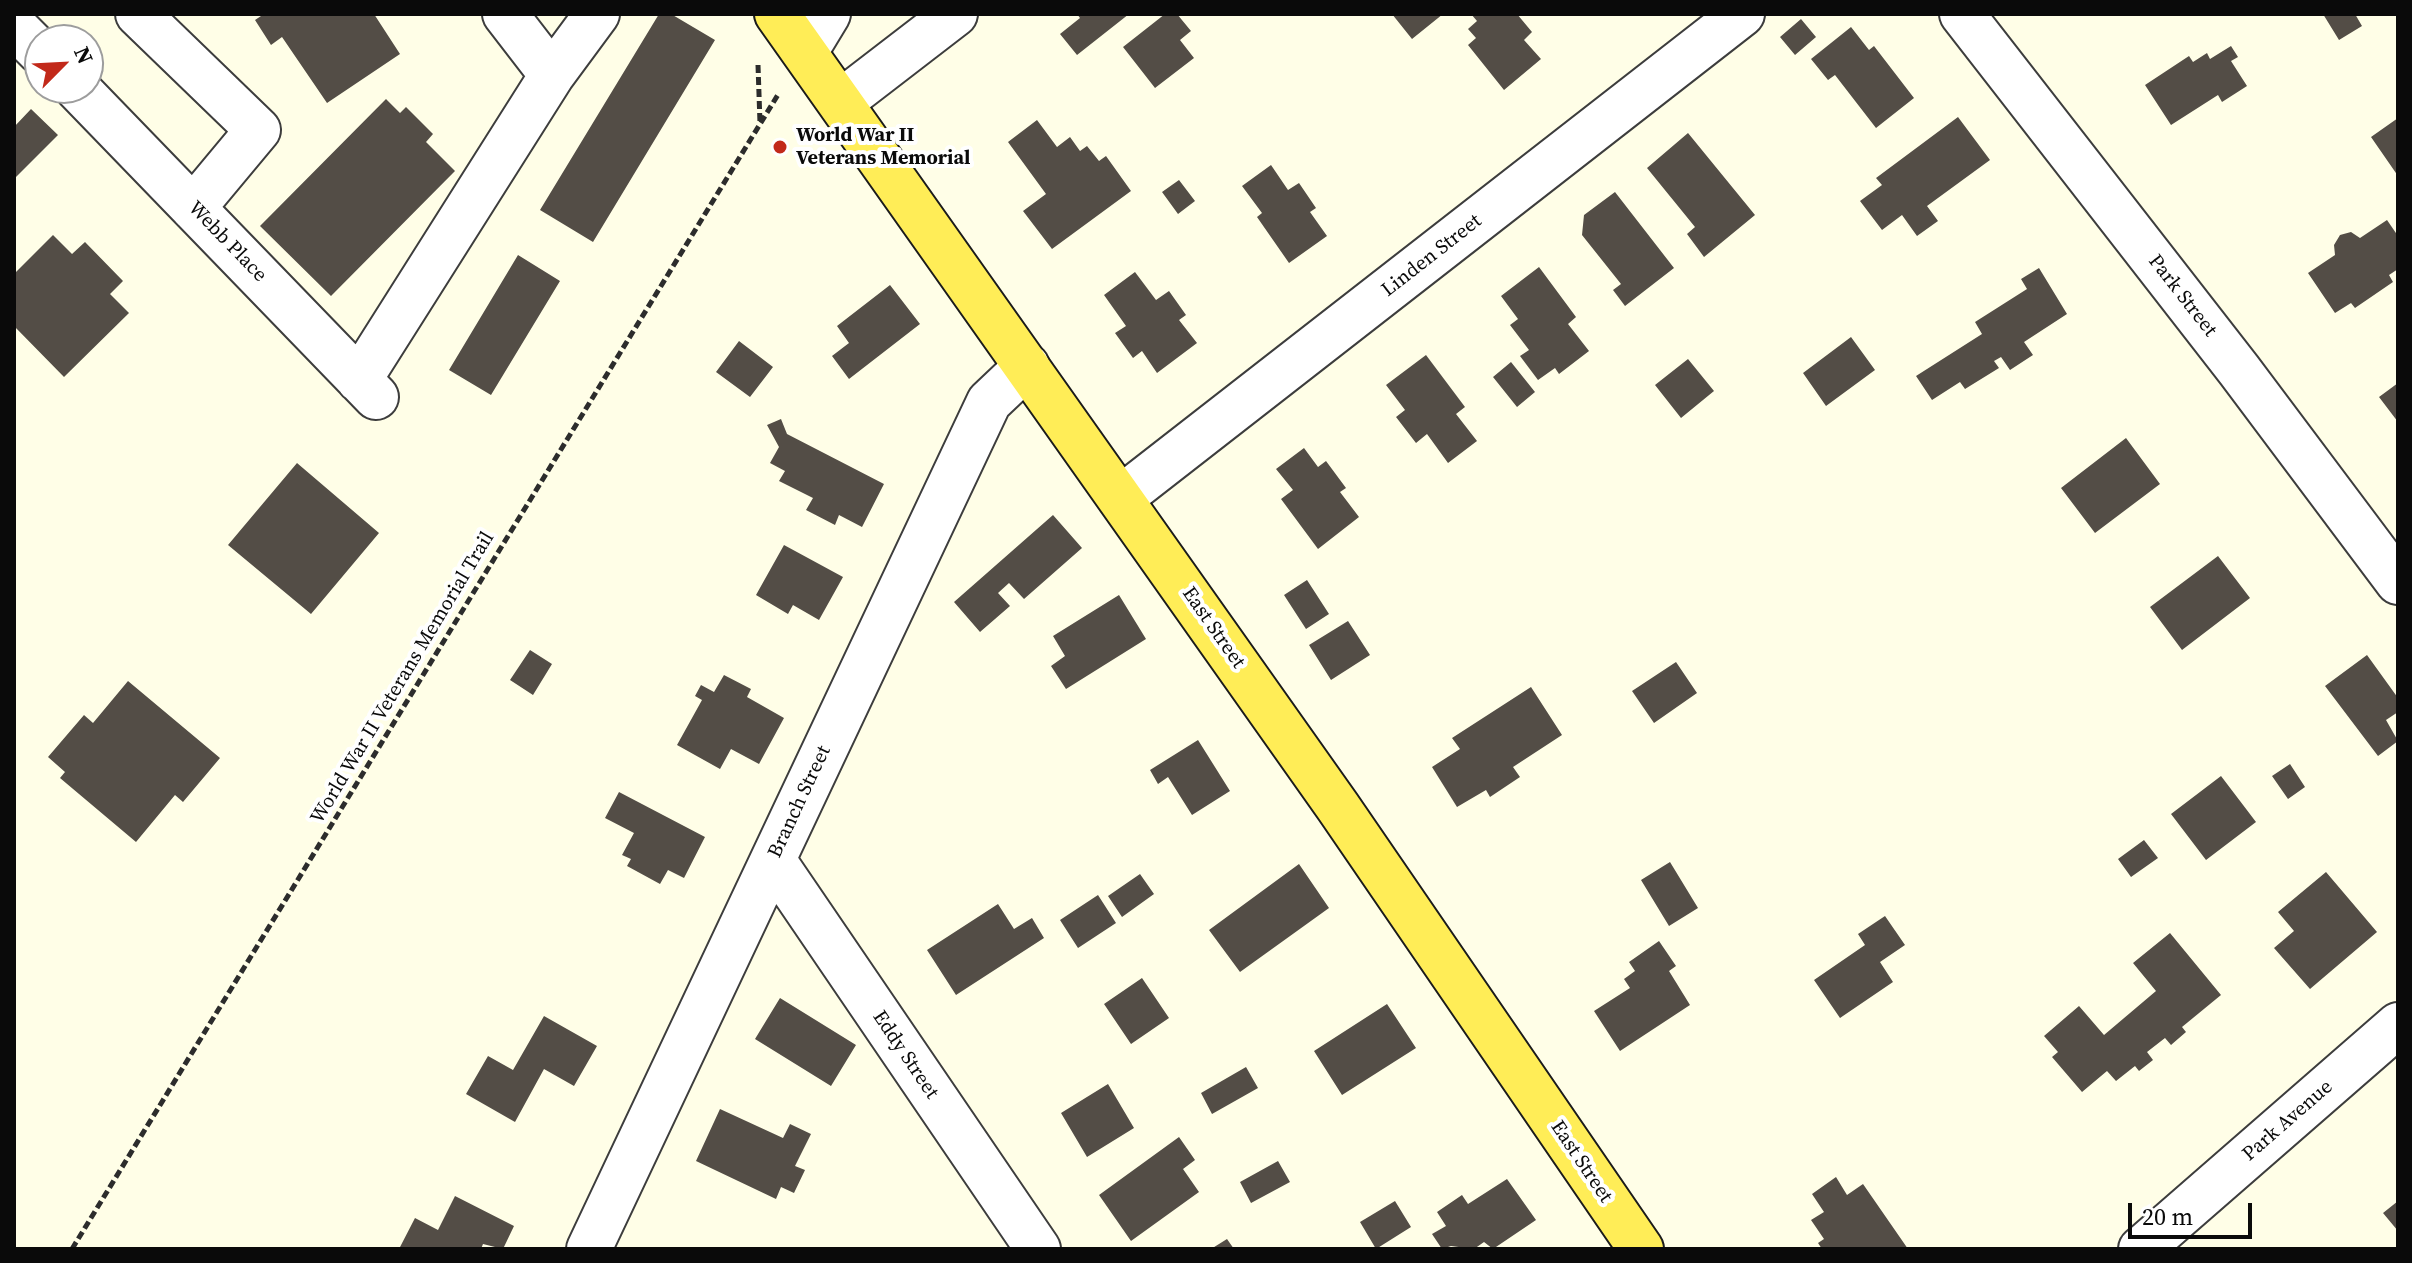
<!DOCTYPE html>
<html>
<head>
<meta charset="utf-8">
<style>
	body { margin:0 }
	#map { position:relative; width:2412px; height:1263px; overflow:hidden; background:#fffee7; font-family:"Source Serif 4",serif }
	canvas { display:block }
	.frame { position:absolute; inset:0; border:16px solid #0a0a0a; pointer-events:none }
	.north { position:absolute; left:24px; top:24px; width:80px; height:80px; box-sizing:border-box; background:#fff; border:2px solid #9d9d9d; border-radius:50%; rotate:66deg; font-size:22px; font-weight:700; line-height:32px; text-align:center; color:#0a0a0a }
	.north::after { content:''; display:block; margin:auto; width:28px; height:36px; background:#c2291a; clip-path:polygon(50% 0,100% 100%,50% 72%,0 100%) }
	.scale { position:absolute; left:2128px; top:1203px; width:124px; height:36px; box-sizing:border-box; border:4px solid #0a0a0a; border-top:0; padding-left:10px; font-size:24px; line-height:28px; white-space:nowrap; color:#0a0a0a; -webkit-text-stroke:6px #fff; paint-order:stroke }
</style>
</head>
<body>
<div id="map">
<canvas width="2412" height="1263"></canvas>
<div class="frame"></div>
<div class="north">N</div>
<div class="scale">20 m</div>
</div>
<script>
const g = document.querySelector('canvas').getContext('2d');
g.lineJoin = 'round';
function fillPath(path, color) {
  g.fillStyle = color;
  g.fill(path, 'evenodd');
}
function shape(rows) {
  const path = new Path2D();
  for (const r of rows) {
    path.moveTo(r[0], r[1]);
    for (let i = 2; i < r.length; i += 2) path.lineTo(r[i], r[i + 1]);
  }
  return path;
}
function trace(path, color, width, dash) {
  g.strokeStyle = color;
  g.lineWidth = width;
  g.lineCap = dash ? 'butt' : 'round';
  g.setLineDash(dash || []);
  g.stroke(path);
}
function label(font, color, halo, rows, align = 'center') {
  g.font = font + ' "Source Serif 4",serif';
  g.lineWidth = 8;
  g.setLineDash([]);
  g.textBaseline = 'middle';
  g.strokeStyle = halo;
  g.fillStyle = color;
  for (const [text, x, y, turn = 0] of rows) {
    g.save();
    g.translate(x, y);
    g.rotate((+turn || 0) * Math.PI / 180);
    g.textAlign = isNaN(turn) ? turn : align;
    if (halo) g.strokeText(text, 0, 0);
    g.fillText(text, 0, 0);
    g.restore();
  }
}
fillPath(shape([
	[264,14,374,14,400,54,327,103,282,37,271,45,255,20],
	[659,14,671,14,715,40,593,242,540,210],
	[1077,14,1129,14,1077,55,1060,34,1080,18],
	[1165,14,1177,14,1191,31,1180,40,1194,58,1155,88,1123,47],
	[1392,14,1443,14,1412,39],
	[1471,14,1517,14,1532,32,1524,40,1541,59,1504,90,1468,45,1476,38,1468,29,1477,21],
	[2323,14,2355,14,2362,26,2339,40],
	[1801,19,1816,37,1795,55,1780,37],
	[1851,27,1869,50,1874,46,1914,98,1876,128,1835,75,1828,80,1811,59],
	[2231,46,2238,57,2231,61,2247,86,2222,102,2218,95,2171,125,2145,85,2189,56,2193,62,2207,53,2210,59],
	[386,99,400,113,406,107,433,134,426,142,455,171,331,296,260,226],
	[31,109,58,135,14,179,14,127],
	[1958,117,1990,160,1927,206,1938,221,1917,236,1902,215,1882,230,1860,201,1882,185,1876,178],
	[2398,118,2398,176,2371,137],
	[1037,120,1057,147,1070,137,1080,151,1087,146,1099,161,1106,156,1131,191,1052,249,1023,211,1046,194,1008,142],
	[1688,133,1755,215,1704,257,1687,234,1695,227,1647,168],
	[1271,165,1288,190,1299,183,1316,208,1310,212,1327,236,1289,263,1257,217,1262,213,1242,186],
	[1179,180,1195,201,1178,214,1162,192],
	[1615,192,1674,268,1625,306,1613,290,1621,284,1582,235,1584,215],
	[2387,220,2398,236,2398,269,2389,275,2393,282,2355,308,2351,303,2335,313,2308,273,2335,255,2334,245,2340,235,2351,232,2360,238],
	[53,235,72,254,85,242,123,281,110,294,129,313,64,377,14,326,14,274],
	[518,255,560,281,491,395,449,370],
	[1539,267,1576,317,1568,324,1589,351,1559,374,1555,368,1538,380,1520,356,1529,350,1510,325,1518,319,1501,296],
	[2039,268,2067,314,2024,342,2033,355,2010,370,2001,357,1994,361,1999,368,1965,389,1960,382,1932,400,1916,376,1982,334,1975,322,2027,289,2021,279],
	[1135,272,1156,300,1169,291,1186,315,1179,320,1197,343,1157,373,1142,351,1133,358,1115,333,1126,326,1104,295],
	[890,285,920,324,849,379,832,356,849,343,837,326],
	[1851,337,1875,370,1826,406,1803,373],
	[739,341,773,367,750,397,716,372],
	[1426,355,1465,407,1456,414,1477,441,1448,463,1427,434,1416,443,1396,417,1405,410,1386,385],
	[1688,359,1714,391,1681,418,1655,385],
	[1511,362,1535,392,1517,407,1493,377],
	[2398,383,2398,422,2379,397],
	[781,419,787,434,884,484,862,527,839,515,835,525,806,510,813,498,779,481,785,471,770,463,779,447,767,425],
	[2126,438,2160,484,2095,533,2061,488],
	[1304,448,1318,467,1326,461,1346,488,1340,492,1359,517,1318,549,1281,499,1293,490,1276,469],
	[297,463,379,533,311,614,228,545],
	[1053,515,1082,548,1024,599,1009,583,998,593,1010,606,980,632,954,602],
	[784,545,843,577,819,620,793,605,788,614,756,595],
	[2218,556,2250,598,2182,650,2150,607],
	[1307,580,1329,614,1306,629,1284,595],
	[1119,595,1146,639,1066,689,1051,666,1065,656,1053,636],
	[1348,621,1370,655,1331,680,1309,645],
	[530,650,552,664,533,695,510,680],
	[2367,655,2398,698,2398,712,2386,720,2398,741,2378,756,2325,686],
	[1676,662,1697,693,1654,723,1632,691],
	[724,675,751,689,747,697,784,718,759,764,731,749,720,769,677,745,702,700,695,696,701,685,714,692],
	[128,681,220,758,183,802,175,795,136,842,60,778,65,772,48,757,84,715,93,723],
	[1531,687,1562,735,1513,767,1520,777,1490,797,1486,790,1457,807,1432,767,1460,749,1452,738],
	[1198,740,1230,791,1192,815,1168,777,1158,784,1150,770],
	[2290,764,2305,787,2288,799,2272,776],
	[2221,776,2256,822,2206,860,2171,814],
	[619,792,705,837,684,878,668,870,660,884,627,866,631,859,622,855,634,833,605,818],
	[2144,840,2158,858,2131,877,2118,859],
	[1670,862,1698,908,1669,926,1641,880],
	[1299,864,1329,908,1240,972,1209,930],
	[2326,872,2377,932,2310,989,2274,948,2294,931,2278,912],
	[1140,874,1154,894,1122,917,1108,896],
	[1098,895,1116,923,1078,948,1060,920],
	[998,904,1014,929,1032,918,1044,938,956,995,927,950],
	[1885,916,1905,945,1880,962,1893,982,1840,1018,1814,980,1865,945,1858,934],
	[2170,933,2221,995,2182,1027,2186,1032,2171,1045,2165,1038,2147,1052,2153,1060,2139,1071,2135,1066,2116,1081,2107,1071,2082,1092,2052,1057,2058,1052,2044,1036,2079,1006,2104,1035,2156,991,2133,963],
	[1659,941,1676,966,1669,971,1690,1005,1620,1051,1594,1011,1630,988,1624,979,1635,971,1629,962],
	[1142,978,1169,1018,1131,1044,1104,1004],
	[780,998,856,1045,831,1086,755,1039],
	[1387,1004,1416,1048,1342,1095,1314,1051],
	[544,1016,597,1046,574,1086,544,1069,515,1122,466,1094,488,1056,513,1070],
	[1246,1067,1258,1088,1212,1114,1201,1093],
	[1108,1084,1134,1128,1087,1157,1061,1113],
	[720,1109,783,1138,790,1124,811,1134,795,1166,805,1170,794,1193,781,1187,776,1199,696,1161],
	[1179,1137,1195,1160,1183,1169,1199,1192,1131,1241,1099,1195],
	[1278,1161,1290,1182,1251,1203,1240,1182],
	[1836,1177,1847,1195,1863,1184,1908,1249,1822,1249,1818,1243,1824,1239,1811,1220,1824,1212,1812,1194],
	[1507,1179,1536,1220,1493,1249,1484,1242,1474,1249,1451,1246,1442,1249,1432,1234,1446,1226,1437,1212,1462,1195,1468,1204],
	[455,1196,514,1226,503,1249,483,1244,481,1249,399,1249,415,1218,438,1230],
	[1395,1201,1411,1227,1376,1249,1360,1222],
	[2398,1201,2398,1231,2383,1213],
	[1227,1239,1234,1249,1211,1249]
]), '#534d46');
const minor = shape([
	[138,14,258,130,193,208],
	[505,14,552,75],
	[1962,14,2239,370,2398,582],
	[14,26,40,52],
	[805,52,828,14],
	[77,88,376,397],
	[842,101,955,14],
	[359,380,552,75,597,14],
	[1122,497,1742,14],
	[773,860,1038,1249],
	[589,1249,989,402,1027,366],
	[2141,1249,2398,1025]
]);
const major = shape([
	[777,14,1338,807,1641,1249]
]);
trace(minor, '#3d3d3d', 48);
trace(major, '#1b1b1b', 48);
trace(shape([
	[758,65,760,123],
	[72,1249,779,93]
]), '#2c2c2c', 5, [8, 4]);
trace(minor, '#fff', 44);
trace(major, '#ffed57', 44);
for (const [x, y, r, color] of [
	[780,147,8,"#c2291a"]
]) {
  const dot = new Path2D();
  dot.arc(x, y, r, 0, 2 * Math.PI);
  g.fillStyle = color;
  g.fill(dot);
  trace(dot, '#fff', 3);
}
label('bold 20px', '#0a0a0a', '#fff', [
	["World War II",796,136],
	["Veterans Memorial",796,159]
], 'left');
label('20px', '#0a0a0a', '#fff', [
	["Webb Place",227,242,46],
	["Linden Street",1432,256,-38],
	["Park Street",2182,296,52],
	["East Street",1213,628,55],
	["World War II Veterans Memorial Trail",403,678,-59],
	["Branch Street",800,802,-65],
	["Eddy Street",905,1055,56],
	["Park Avenue",2288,1121,-41],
	["East Street",1581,1162,56]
]);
</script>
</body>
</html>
